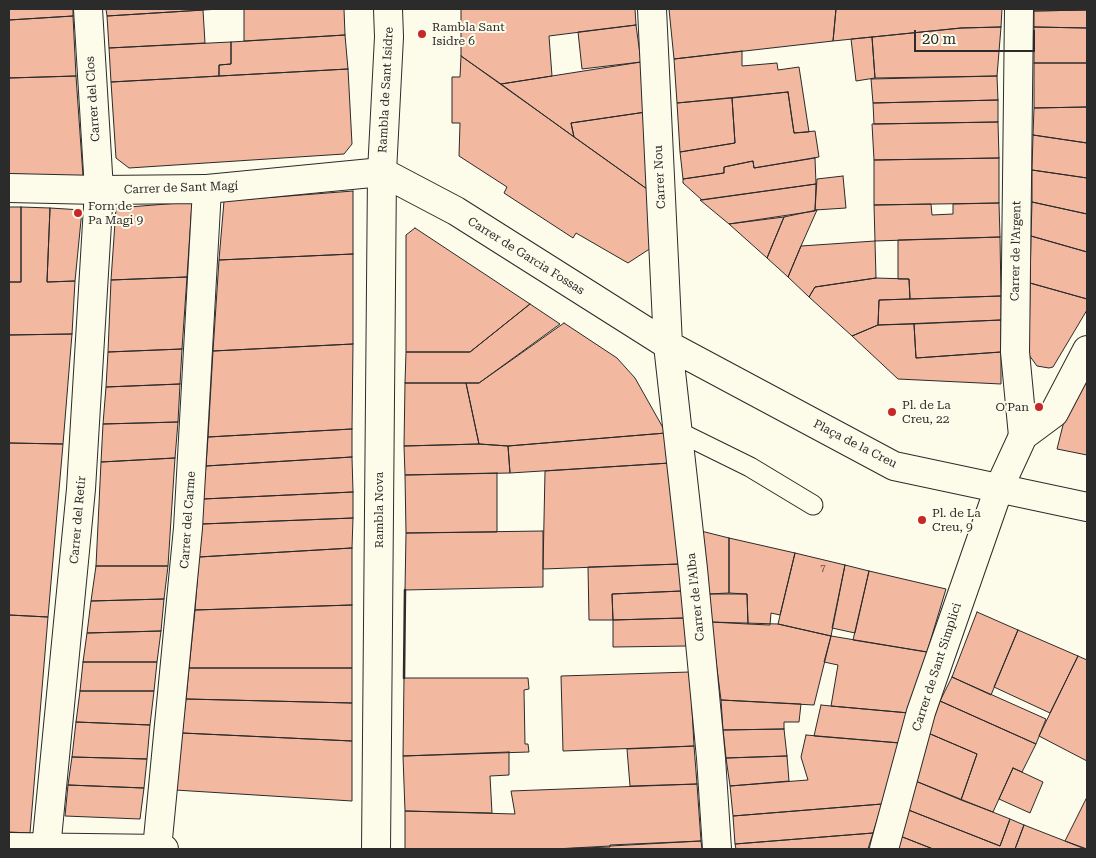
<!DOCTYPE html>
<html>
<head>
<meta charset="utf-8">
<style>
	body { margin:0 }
	#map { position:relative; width:1096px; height:858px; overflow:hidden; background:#fdfbea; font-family:"Roboto Serif",serif }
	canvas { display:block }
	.frame { position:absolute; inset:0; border:10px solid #2b2b2b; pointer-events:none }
	.scale { position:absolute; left:914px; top:30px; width:121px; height:22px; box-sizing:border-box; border:2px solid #2b2b2b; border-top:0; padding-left:6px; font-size:15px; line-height:18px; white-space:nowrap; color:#2b2b2b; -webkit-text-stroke:4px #fdfbea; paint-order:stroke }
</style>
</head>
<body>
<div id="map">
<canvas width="1096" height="858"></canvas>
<div class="frame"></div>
<div class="scale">20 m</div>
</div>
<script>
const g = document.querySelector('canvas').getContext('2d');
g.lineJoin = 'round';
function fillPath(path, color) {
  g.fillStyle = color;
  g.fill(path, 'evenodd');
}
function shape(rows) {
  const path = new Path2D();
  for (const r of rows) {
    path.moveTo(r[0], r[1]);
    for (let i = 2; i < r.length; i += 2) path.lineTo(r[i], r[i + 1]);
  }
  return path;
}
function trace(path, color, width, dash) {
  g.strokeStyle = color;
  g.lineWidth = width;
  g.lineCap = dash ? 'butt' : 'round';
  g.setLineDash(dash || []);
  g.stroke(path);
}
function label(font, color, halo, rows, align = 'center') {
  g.font = font + ' "Roboto Serif",serif';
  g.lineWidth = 4;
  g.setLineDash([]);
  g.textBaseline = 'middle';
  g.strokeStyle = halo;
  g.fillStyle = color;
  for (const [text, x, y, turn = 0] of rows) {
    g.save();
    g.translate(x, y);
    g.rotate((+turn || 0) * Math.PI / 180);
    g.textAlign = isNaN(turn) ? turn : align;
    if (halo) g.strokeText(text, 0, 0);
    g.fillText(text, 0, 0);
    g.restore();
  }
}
const building = shape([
	[9,9,73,9,73,16,9,20,9,9],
	[106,9,220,9,107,16,106,9],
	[244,9,344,9,345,35,244,41,244,9],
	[461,9,635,9,636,25,549,36,552,76,501,84,461,56,461,9],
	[669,9,836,9,833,41,674,59,669,9],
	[836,9,1002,9,1001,27,961,28,833,41,836,9],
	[1034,9,1087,9,1087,10,1034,11,1034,9],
	[203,10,205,43,109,48,107,16,203,10],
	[1087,10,1087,28,1034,27,1034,11,1087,10],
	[73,16,76,76,9,78,9,20,73,16],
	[636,25,641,62,582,69,578,32,636,25],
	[1001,27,997,76,875,78,872,37,961,28,1001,27],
	[1034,27,1087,28,1087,63,1034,63,1034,27],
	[345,35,348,69,219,76,219,65,231,64,231,42,345,35],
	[872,37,875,78,856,81,851,39,872,37],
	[231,42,231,64,219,65,219,76,111,82,109,48,231,42],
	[742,51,742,66,777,63,778,70,799,67,809,132,794,133,788,92,677,103,674,59,742,51],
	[461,56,647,189,651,248,628,263,576,233,573,238,504,193,507,187,459,156,460,123,452,123,452,77,460,77,461,56],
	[641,62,646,112,571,123,574,137,501,84,641,62],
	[1034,63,1087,63,1087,107,1034,108,1034,63],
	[348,69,352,144,344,154,129,168,116,158,111,82,348,69],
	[76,76,83,176,9,174,9,78,76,76],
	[997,76,998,100,873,103,871,79,997,76],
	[788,92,794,133,815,131,819,157,754,168,753,161,724,167,724,173,683,179,680,152,735,143,732,98,788,92],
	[732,98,735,143,680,152,677,103,732,98],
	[998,100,998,122,874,124,873,103,998,100],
	[1087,107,1087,143,1033,135,1034,108,1087,107],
	[646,112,647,189,574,137,571,123,646,112],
	[998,122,999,158,874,160,872,124,998,122],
	[1033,135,1087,143,1087,178,1032,170,1033,135],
	[815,158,816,184,702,200,683,183,683,179,724,173,724,167,753,161,754,168,815,158],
	[999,158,999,203,874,205,874,160,999,158],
	[1032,170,1087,178,1087,214,1032,202,1032,170],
	[843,176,846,208,815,210,817,179,843,176],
	[816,184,815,211,729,224,700,200,816,184],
	[353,191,353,254,219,260,224,201,353,191],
	[192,202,187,277,111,280,116,208,192,202],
	[1032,202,1087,214,1087,252,1031,236,1032,202],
	[999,203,1000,237,875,241,874,205,931,204,932,215,953,214,953,204,999,203],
	[9,207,21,207,21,282,9,282,9,207],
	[21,207,50,208,47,282,75,281,72,334,9,335,9,282,21,282,21,207],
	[50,208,82,210,75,281,47,282,50,208],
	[817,210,801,246,788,277,767,258,784,217,817,210],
	[784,217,767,258,729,224,784,217],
	[415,228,530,304,470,352,406,352,406,235,415,228],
	[1031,236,1087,252,1087,299,1030,283,1031,236],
	[1000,237,1001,296,910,299,909,279,898,279,898,240,1000,237],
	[875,241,876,278,815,287,809,297,788,277,801,246,875,241],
	[353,254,353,344,213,351,219,260,353,254],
	[187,277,182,349,108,352,111,280,187,277],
	[876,278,909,279,910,299,879,300,878,325,852,336,809,297,815,287,876,278],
	[1030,283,1087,299,1087,310,1053,367,1049,368,1037,366,1029,355,1030,283],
	[1001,296,1001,320,878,325,879,300,1001,296],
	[530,304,560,324,479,383,405,383,406,352,470,352,530,304],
	[1001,320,1001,352,916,358,914,324,1001,320],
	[564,323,617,358,635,378,666,433,508,446,479,444,466,383,479,383,564,323],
	[914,324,916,358,1001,352,1001,384,898,379,852,336,878,325,914,324],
	[72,334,63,444,9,443,9,335,72,334],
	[353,344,352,429,208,437,213,351,353,344],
	[182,349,180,384,106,387,108,352,182,349],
	[1083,382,1087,384,1087,455,1057,449,1065,417,1083,382],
	[405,383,466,383,479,444,404,446,405,383],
	[180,384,178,422,103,424,106,387,180,384],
	[178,422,175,458,101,462,103,424,178,422],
	[352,429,352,457,206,466,208,437,352,429],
	[666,433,670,463,510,473,508,446,666,433],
	[9,443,63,444,48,617,9,615,9,443],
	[479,444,508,446,510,473,405,475,404,446,479,444],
	[352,457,353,492,203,499,206,466,352,457],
	[175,458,168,566,96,566,101,462,175,458],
	[670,463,680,564,543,569,545,471,670,463],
	[497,473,497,532,406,533,405,475,497,473],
	[353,492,353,518,202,524,203,499,353,492],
	[353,518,352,548,199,557,202,524,353,518],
	[543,531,543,587,405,590,406,533,543,531],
	[701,531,729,538,729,593,708,594,701,531],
	[729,538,795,553,780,615,771,613,770,625,748,624,747,594,729,593,729,538],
	[352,548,352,605,195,610,199,557,352,548],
	[795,553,845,565,831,636,778,624,795,553],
	[680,564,682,591,612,594,613,620,589,620,588,567,680,564],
	[845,565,869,571,855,633,832,628,845,565],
	[96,566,168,566,164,599,91,601,96,566],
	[869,571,946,589,927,652,853,640,869,571],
	[682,591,684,618,613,620,612,594,682,591],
	[708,594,747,594,748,624,711,622,708,594],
	[164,599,161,631,87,633,91,601,164,599],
	[352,605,352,668,189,668,195,610,352,605],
	[977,612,1018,630,991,695,952,677,977,612],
	[9,615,48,617,30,833,9,832,9,615],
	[684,618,687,646,613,647,613,620,684,618],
	[711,622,778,624,831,636,814,705,721,700,711,622],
	[1018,630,1078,656,1050,713,994,687,1018,630],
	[161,631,157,662,83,662,87,633,161,631],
	[831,636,927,652,909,713,831,706,838,665,824,662,831,636],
	[1078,656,1087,660,1087,761,1039,736,1078,656],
	[83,662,157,662,154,691,80,691,83,662],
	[189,668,352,668,352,703,186,699,189,668],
	[690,672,694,746,563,751,561,676,690,672],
	[952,677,1046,719,1036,744,940,701,952,677],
	[404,678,528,678,529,689,524,690,525,744,528,744,529,752,403,756,404,678],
	[80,691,154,691,150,725,76,722,80,691],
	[186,699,352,703,352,741,182,733,186,699],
	[721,700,801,704,799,722,784,722,784,729,723,730,721,700],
	[940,701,1036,744,1022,772,1013,768,993,812,961,800,977,754,928,733,940,701],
	[821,705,831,706,909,713,900,743,814,736,821,705],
	[76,722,150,725,147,759,72,757,76,722],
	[784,729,787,756,726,758,723,730,784,729],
	[182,733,352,741,352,801,175,790,182,733],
	[928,733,977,754,961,800,913,780,928,733],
	[806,735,900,743,882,804,733,816,730,786,808,780,801,757,806,735],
	[694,746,697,784,630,786,627,749,694,746],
	[509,752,509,775,490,776,492,813,405,811,403,756,509,752],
	[787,756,789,781,730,786,726,758,787,756],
	[72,757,147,759,144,788,68,785,72,757],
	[1013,768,1043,782,1030,813,999,799,1013,768],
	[913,780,1010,819,1000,846,906,809,913,780],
	[697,784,701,841,555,849,405,849,405,811,515,814,511,791,697,784],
	[68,785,144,788,140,819,65,816,68,785],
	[1086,799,1087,799,1087,849,1065,841,1086,799],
	[882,804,873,833,735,844,733,816,882,804],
	[906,809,1000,846,1010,819,1024,825,1015,849,933,849,900,836,906,809],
	[1024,825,1065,841,1085,849,1015,849,1024,825],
	[873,833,868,849,736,849,735,844,873,833],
	[900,836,933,849,897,849,900,836],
	[701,841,702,849,555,849,610,847,610,845,701,841]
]);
fillPath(building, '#f2b8a0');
trace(building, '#2b2b2b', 1);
const service = shape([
	[679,432,750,467,813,505]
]);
const pedestrian = shape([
	[1019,9,1015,352,1023,436],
	[9,188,99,190],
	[207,189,382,172],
	[884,849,921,712,999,488]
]);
const minor = shape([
	[388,9,389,37,382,172,456,211,668,345,894,466,1087,507],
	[652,9,668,345,693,569,711,758,717,849],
	[99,190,207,189,188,528,157,849],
	[999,488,1023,436,1054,413,1087,350],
	[9,847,164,849],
	[46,849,81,489,99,190,88,9]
]);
const tertiary = shape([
	[376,849,382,172]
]);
trace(service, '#2b2b2b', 21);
trace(pedestrian, '#2b2b2b', 30);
trace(minor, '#2b2b2b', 30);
trace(tertiary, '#2b2b2b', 30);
trace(service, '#fdfbea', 19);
trace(pedestrian, '#fdfbea', 28);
trace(minor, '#fdfbea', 28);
trace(tertiary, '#fdfbea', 28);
trace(shape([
	[404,678,405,590]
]), '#2b2b2b', 2.5);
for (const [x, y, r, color] of [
	[422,34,5,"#c62828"],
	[78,213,5,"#c62828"],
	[1039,407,5,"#c62828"],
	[892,412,5,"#c62828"],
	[922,520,5,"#c62828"]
]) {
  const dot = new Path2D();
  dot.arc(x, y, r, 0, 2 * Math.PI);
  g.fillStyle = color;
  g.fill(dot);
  trace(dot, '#fdfbea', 2);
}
label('10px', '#5d4e48', null, [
	["7",823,568]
]);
label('12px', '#2b2b2b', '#fdfbea', [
	["Rambla Sant",432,27],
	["Isidre 6",432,41],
	["Forn de",88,206],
	["Pa Magi 9",88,220],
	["Pl. de La",902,405],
	["Creu, 22",902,419],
	["O'Pan",1029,407,"right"],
	["Pl. de La",932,513],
	["Creu, 9",932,527]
], 'left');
label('12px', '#2b2b2b', '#fdfbea', [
	["Rambla de Sant Isidre",386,90,-87],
	["Carrer del Clos",93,99,-94],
	["Carrer Nou",660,177,-93],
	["Carrer de Sant Magí",181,188,-2],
	["Carrer de l'Argent",1016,251,-89],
	["Carrer de Garcia Fossas",526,256,32],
	["Plaça de la Creu",855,444,27],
	["Rambla Nova",379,510,-90],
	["Carrer del Retir",78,520,-85],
	["Carrer del Carme",188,520,-86],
	["Carrer de l'Alba",696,597,-96],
	["Carrer de Sant Simplici",937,667,-72]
]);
</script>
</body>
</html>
